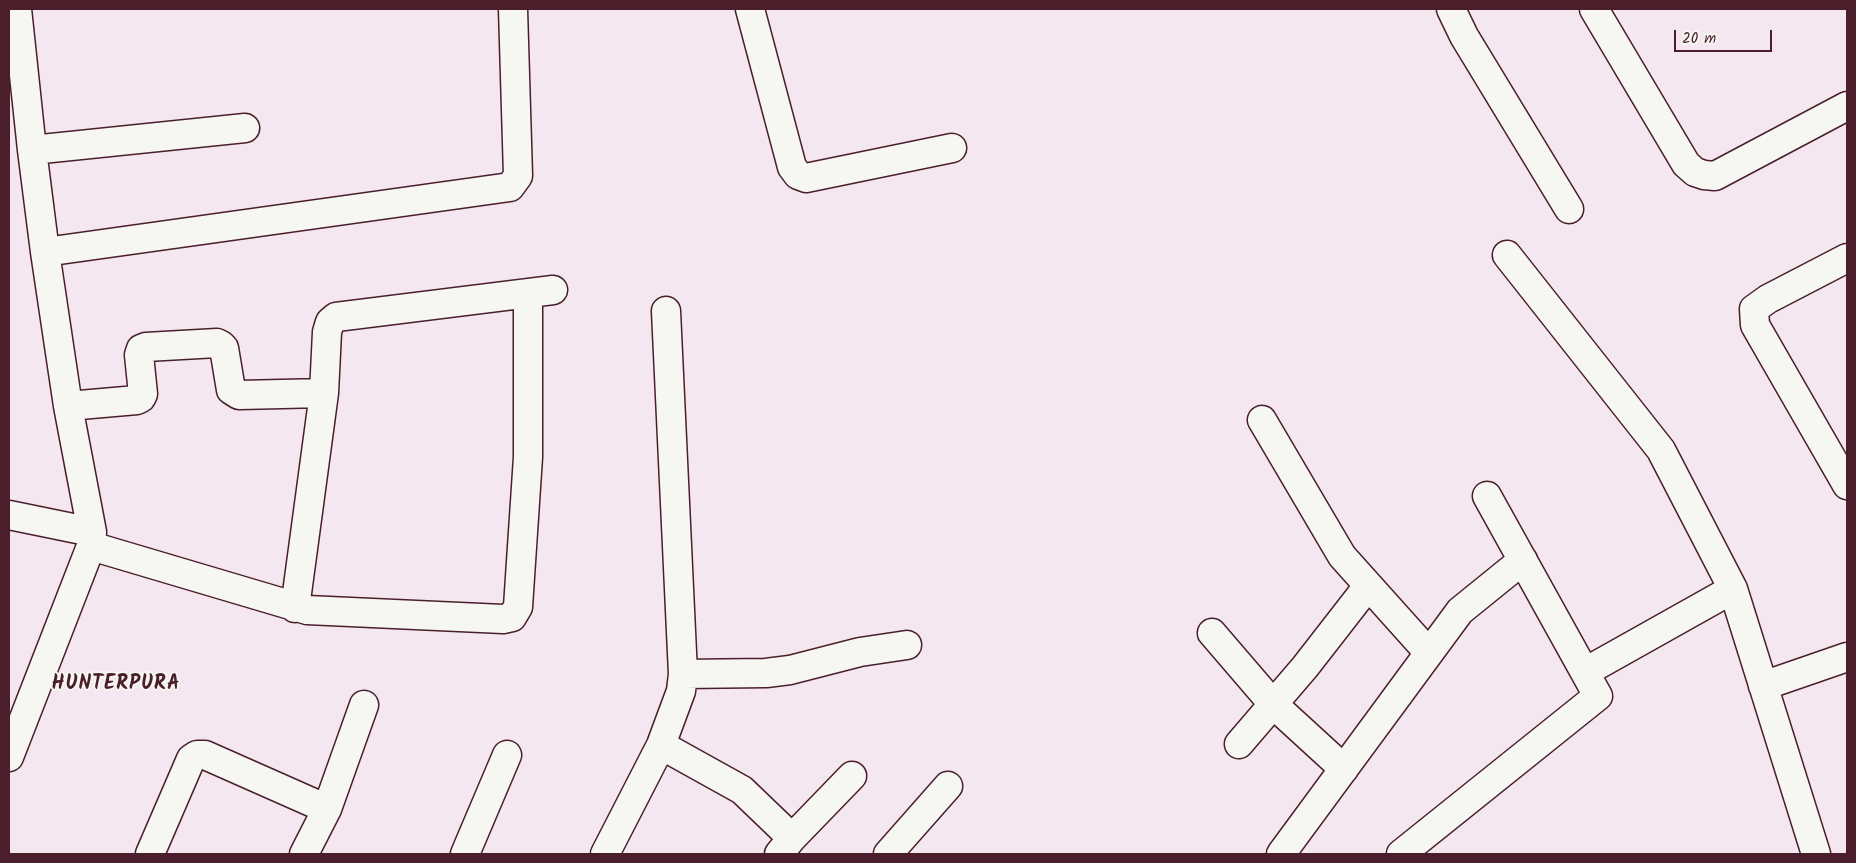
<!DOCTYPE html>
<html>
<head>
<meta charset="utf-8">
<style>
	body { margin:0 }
	#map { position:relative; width:1856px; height:863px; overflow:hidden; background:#f4e7f0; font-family:Kalam,sans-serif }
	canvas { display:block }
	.frame { position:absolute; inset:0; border:10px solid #4a1f2b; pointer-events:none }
	.scale { position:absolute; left:1674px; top:30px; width:98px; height:22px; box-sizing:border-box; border:2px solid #4a1f2b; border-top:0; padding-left:6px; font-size:15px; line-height:18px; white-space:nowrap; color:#4a1f2b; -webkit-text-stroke:4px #f6f6f2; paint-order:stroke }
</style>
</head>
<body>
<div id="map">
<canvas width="1856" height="863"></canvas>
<div class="frame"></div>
<div class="scale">20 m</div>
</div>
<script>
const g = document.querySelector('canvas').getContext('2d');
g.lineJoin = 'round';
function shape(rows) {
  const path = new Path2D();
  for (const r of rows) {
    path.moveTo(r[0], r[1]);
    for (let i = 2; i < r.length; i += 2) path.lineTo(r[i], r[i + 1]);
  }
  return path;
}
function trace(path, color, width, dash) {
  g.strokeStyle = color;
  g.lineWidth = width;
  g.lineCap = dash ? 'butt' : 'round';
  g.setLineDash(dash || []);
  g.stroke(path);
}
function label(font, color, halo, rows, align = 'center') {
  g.font = font + ' Kalam,sans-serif';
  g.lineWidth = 4;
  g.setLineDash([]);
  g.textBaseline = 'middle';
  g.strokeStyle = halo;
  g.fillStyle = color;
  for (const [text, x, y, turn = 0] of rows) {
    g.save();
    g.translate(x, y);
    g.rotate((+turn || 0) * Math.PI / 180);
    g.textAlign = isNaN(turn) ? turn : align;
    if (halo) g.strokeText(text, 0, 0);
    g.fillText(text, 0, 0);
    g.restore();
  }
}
const minor = shape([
	[750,9,792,167,798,175,806,178,952,148],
	[1451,9,1464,36,1569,209],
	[1594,9,1686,164,1695,172,1704,175,1715,176,1847,106],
	[32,150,245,128],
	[45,252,510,187,518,176,513,9],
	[1507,255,1661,450,1733,589,1816,854],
	[1847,258,1768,299,1754,309,1755,325,1847,485],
	[68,406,137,400,141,398,143,394,139,355,141,349,146,347,217,343,221,345,224,348,231,390,239,395,324,393,327,332,330,322,336,317,553,290],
	[1262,420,1342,556,1429,653],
	[9,515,92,532],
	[91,546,307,610,503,619,512,617,518,607,528,457,528,293],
	[295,608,324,393],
	[1212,633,1273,704,1344,769],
	[1585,672,1733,589],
	[683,674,766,673,790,670,860,652,907,645],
	[1763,686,1847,657],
	[1239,744,1305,667,1368,586],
	[661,745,742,790,792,838],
	[9,757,91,546,92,532,68,406,45,252,32,150,17,9],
	[150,854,191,759,197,755,205,755,327,809],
	[304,854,327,809,364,705],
	[465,854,507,755],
	[605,854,661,745,681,691,683,674,666,311],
	[779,854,792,838,852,776],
	[888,854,948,786],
	[1281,854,1460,611,1523,560],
	[1401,854,1598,696,1487,496]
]);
trace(minor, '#4a1f2b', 31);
trace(minor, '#f6f6f2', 28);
g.letterSpacing = '1px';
label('bold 20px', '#4a1f2b', '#f6f6f2', [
	["HUNTERPURA",116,686]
]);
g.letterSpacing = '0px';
</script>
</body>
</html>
